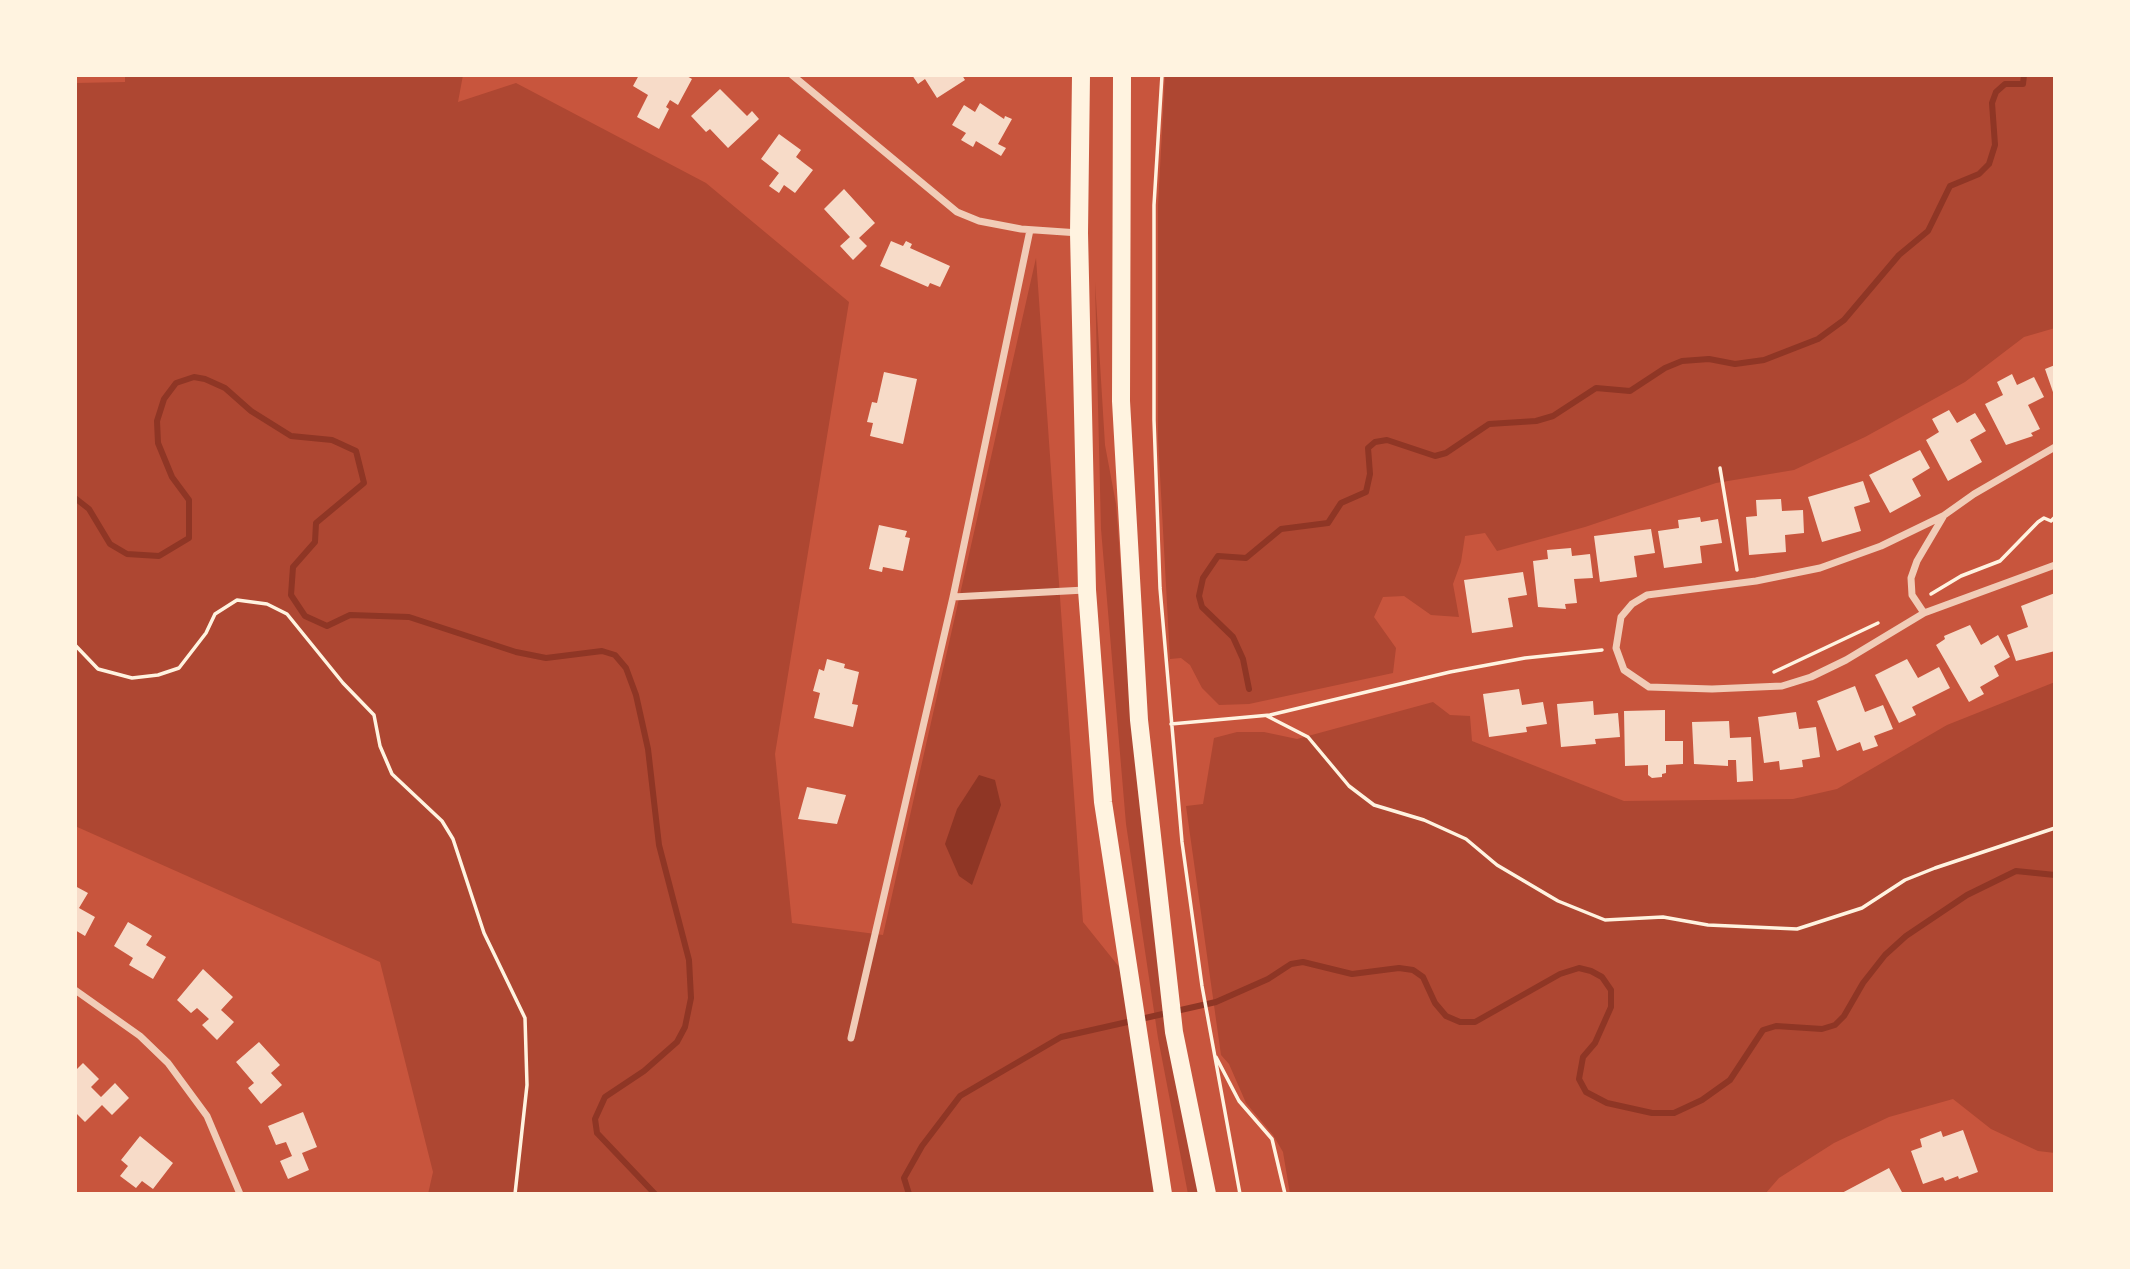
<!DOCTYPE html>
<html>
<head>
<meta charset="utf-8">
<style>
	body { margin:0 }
	#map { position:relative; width:2130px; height:1269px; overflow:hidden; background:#c8553d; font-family:"Source Sans 3",sans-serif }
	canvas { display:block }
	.frame { position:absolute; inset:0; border:77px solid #fff3e0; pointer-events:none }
</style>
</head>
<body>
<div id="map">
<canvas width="2130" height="1269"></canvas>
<div class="frame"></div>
</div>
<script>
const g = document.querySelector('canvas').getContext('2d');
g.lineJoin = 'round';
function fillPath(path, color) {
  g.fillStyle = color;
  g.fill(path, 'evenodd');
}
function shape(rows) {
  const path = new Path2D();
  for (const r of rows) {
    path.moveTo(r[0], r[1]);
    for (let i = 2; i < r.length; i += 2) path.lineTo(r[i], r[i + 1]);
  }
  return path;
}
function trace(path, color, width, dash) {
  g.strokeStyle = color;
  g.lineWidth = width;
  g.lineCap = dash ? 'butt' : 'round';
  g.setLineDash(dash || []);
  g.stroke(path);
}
fillPath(shape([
	[125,75,463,75,458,102,516,83,706,183,849,302,775,754,792,923,883,935,1036,258,1083,922,1128,978,1163,1194,428,1194,433,1172,380,962,75,826,75,83,125,82],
	[1165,75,2055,75,2055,328,2024,337,1965,382,1865,437,1794,470,1716,483,1585,527,1497,551,1485,533,1465,536,1461,562,1453,584,1459,617,1431,615,1404,596,1383,597,1374,617,1396,648,1393,673,1249,704,1219,705,1202,688,1190,665,1181,658,1170,659,1158,438,1158,206],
	[1095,282,1105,445,1116,504,1130,690,1205,1194,1188,1194,1158,1038,1126,824,1101,529],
	[2055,682,2055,1153,2038,1151,1991,1129,1953,1099,1889,1117,1834,1143,1779,1178,1765,1194,1290,1194,1283,1152,1273,1135,1246,1103,1229,1064,1221,1055,1186,806,1203,804,1214,738,1237,732,1264,732,1297,739,1433,702,1450,715,1470,716,1472,741,1624,801,1793,799,1837,789,1947,725]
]), '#ae4732');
fillPath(shape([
	[979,775,995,780,1001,805,972,885,959,876,945,844,957,809]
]), '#8f3625');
trace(shape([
	[75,498,89,509,110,544,127,554,159,556,189,538,189,500,172,477,158,443,157,421,164,399,176,383,194,377,205,379,225,388,251,411,291,436,332,440,356,451,364,483,316,523,315,542,293,567,291,595,305,616,327,626,350,615,409,617,516,652,546,658,602,651,615,655,626,668,636,695,648,749,659,845,689,960,691,998,685,1027,677,1042,644,1071,605,1097,595,1119,597,1133,655,1194],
	[1249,689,1243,659,1233,637,1202,607,1199,596,1203,578,1218,556,1246,558,1281,529,1328,523,1341,503,1366,492,1370,474,1368,448,1375,442,1387,440,1435,456,1446,453,1489,424,1536,421,1553,416,1596,388,1630,391,1665,368,1682,361,1709,359,1735,364,1764,360,1818,339,1844,320,1899,255,1928,231,1950,186,1979,174,1989,164,1995,145,1992,103,1996,92,2005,84,2023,84,2024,75],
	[909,1194,904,1178,922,1146,960,1096,1061,1037,1216,1002,1268,979,1291,964,1303,962,1352,974,1399,968,1413,970,1423,977,1435,1003,1446,1016,1460,1022,1475,1022,1560,974,1579,968,1591,971,1602,977,1611,990,1611,1007,1595,1043,1583,1057,1579,1079,1586,1092,1607,1103,1652,1113,1674,1113,1702,1100,1730,1080,1763,1030,1776,1026,1822,1029,1835,1025,1844,1016,1863,983,1885,955,1906,936,1967,895,2016,871,2055,875]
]), '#8f3625', 6);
fillPath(shape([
	[639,75,685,75,692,79,678,105,670,100,666,107,669,109,659,129,637,117,648,95,633,86],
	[912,75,962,75,965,80,937,98,925,79,918,84],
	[720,89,747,116,752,111,759,119,728,148,710,129,706,132,691,116],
	[980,103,1004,119,1005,116,1012,119,998,144,1006,148,1001,156,976,141,973,147,961,140,966,133,952,125,964,105,975,112],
	[779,134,801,150,796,157,813,170,795,193,784,185,779,193,769,186,779,173,761,159],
	[844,189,875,223,859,238,867,246,853,260,840,246,850,237,824,209],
	[891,241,903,246,906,241,912,244,910,248,950,266,940,287,930,283,928,287,880,266],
	[2055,365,2055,395,2054,395,2045,369],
	[884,372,917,379,903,444,870,436,873,423,867,422,872,402,877,403],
	[2012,374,2017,385,2034,377,2044,397,2028,405,2040,429,2031,433,2033,436,2006,445,1985,404,2003,395,1997,382],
	[1949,410,1957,423,1975,413,1986,431,1970,440,1982,462,1948,481,1926,440,1939,432,1932,419],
	[1920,450,1930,468,1912,479,1921,496,1890,513,1869,475],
	[1863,481,1870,502,1854,507,1861,531,1822,542,1808,497],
	[1781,499,1782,511,1803,510,1804,533,1785,535,1786,552,1749,555,1746,517,1757,516,1756,500],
	[1700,517,1701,522,1718,519,1722,543,1700,546,1702,563,1664,568,1658,531,1679,528,1678,520],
	[879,525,907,531,905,537,910,538,903,571,883,567,882,572,869,569],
	[1651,529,1655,553,1634,556,1637,577,1600,582,1594,536],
	[1571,548,1572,556,1590,554,1593,578,1574,579,1577,603,1565,604,1566,609,1538,607,1533,561,1548,559,1547,550],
	[1523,572,1527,595,1508,598,1513,627,1472,633,1464,580],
	[2055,593,2055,651,2016,661,2007,635,2028,627,2021,606],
	[1970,625,1981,645,1998,635,2010,657,1994,666,1999,676,1980,687,1984,694,1969,702,1936,645,1945,639,1944,636],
	[827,659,845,664,844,668,859,672,852,704,858,705,853,727,814,718,820,693,813,691,819,669,824,671],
	[1907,659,1918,678,1939,667,1950,688,1912,707,1916,715,1899,723,1875,675],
	[1855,686,1865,712,1883,705,1893,729,1874,736,1878,746,1863,751,1860,742,1837,751,1817,701],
	[1519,689,1522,705,1543,702,1547,724,1526,727,1527,732,1489,737,1483,694],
	[1593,701,1594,715,1618,713,1620,737,1595,739,1596,744,1561,747,1557,704],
	[1665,710,1665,741,1683,741,1683,764,1666,765,1666,773,1662,774,1662,777,1652,778,1648,775,1648,765,1625,766,1624,711],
	[1796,712,1799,729,1816,727,1820,757,1802,760,1803,767,1780,770,1779,761,1764,763,1758,717],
	[1729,721,1730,738,1751,737,1753,781,1737,782,1736,760,1728,760,1728,766,1694,764,1692,722],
	[807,787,846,795,837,824,798,819],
	[75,886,88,893,79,908,95,917,85,936,75,930],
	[128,922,152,936,146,945,166,957,153,979,129,965,133,958,114,946],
	[203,969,233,997,221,1010,234,1022,217,1040,202,1025,209,1019,197,1008,191,1013,177,1000],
	[259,1042,280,1065,271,1073,282,1085,261,1104,248,1088,254,1083,236,1062],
	[83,1063,99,1079,91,1087,101,1097,115,1083,129,1098,112,1115,102,1105,85,1122,75,1112,75,1071],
	[303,1112,317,1147,302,1153,309,1170,288,1179,280,1161,292,1156,286,1142,276,1145,268,1126],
	[1963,1130,1978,1172,1959,1179,1958,1176,1945,1181,1943,1177,1923,1184,1911,1151,1922,1147,1920,1139,1941,1131,1943,1137],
	[140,1136,173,1163,153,1189,142,1181,136,1188,120,1176,128,1166,121,1160],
	[1889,1168,1903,1194,1840,1194]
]), '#f7dbc8');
trace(shape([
	[1162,75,1154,205,1154,420,1160,588,1182,842,1202,986,1240,1194],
	[1720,468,1737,570],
	[1931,594,1961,576,2000,561,2038,522,2044,518,2051,521,2055,517],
	[75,645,98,669,132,678,158,675,179,668,206,633,215,614,237,600,267,604,287,614,343,683,374,715,380,746,392,774,442,821,453,839,484,933,525,1018,527,1085,515,1194],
	[1774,672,1878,623],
	[1267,716,1308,737,1349,786,1374,805,1424,820,1466,839,1497,865,1558,901,1605,920,1663,917,1708,925,1797,929,1862,908,1905,880,1935,868,2055,828],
	[1171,724,1270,715,1450,672,1525,658,1602,650],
	[1216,1057,1239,1101,1272,1139,1285,1194]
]), '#fff3e0', 3.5);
trace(shape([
	[792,75,957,212,979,221,1021,229,1079,233],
	[2055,447,1974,494,1943,516,1881,546,1820,568,1756,581,1647,595,1632,604,1621,617,1616,648,1624,670,1649,687,1712,689,1782,686,1811,677,1846,660,1924,613,2055,565],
	[953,597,1085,590],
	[1924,613,1912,595,1911,578,1917,561,1943,517],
	[75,990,140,1036,168,1063,207,1116,240,1194],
	[851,1038,953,597,1030,230]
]), '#f1ccb7', 7);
trace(shape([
	[1081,75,1079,233,1087,590,1103,802,1163,1194],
	[1122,75,1121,401,1139,720,1174,1032,1207,1194]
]), '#fff3e0', 18);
</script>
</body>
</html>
